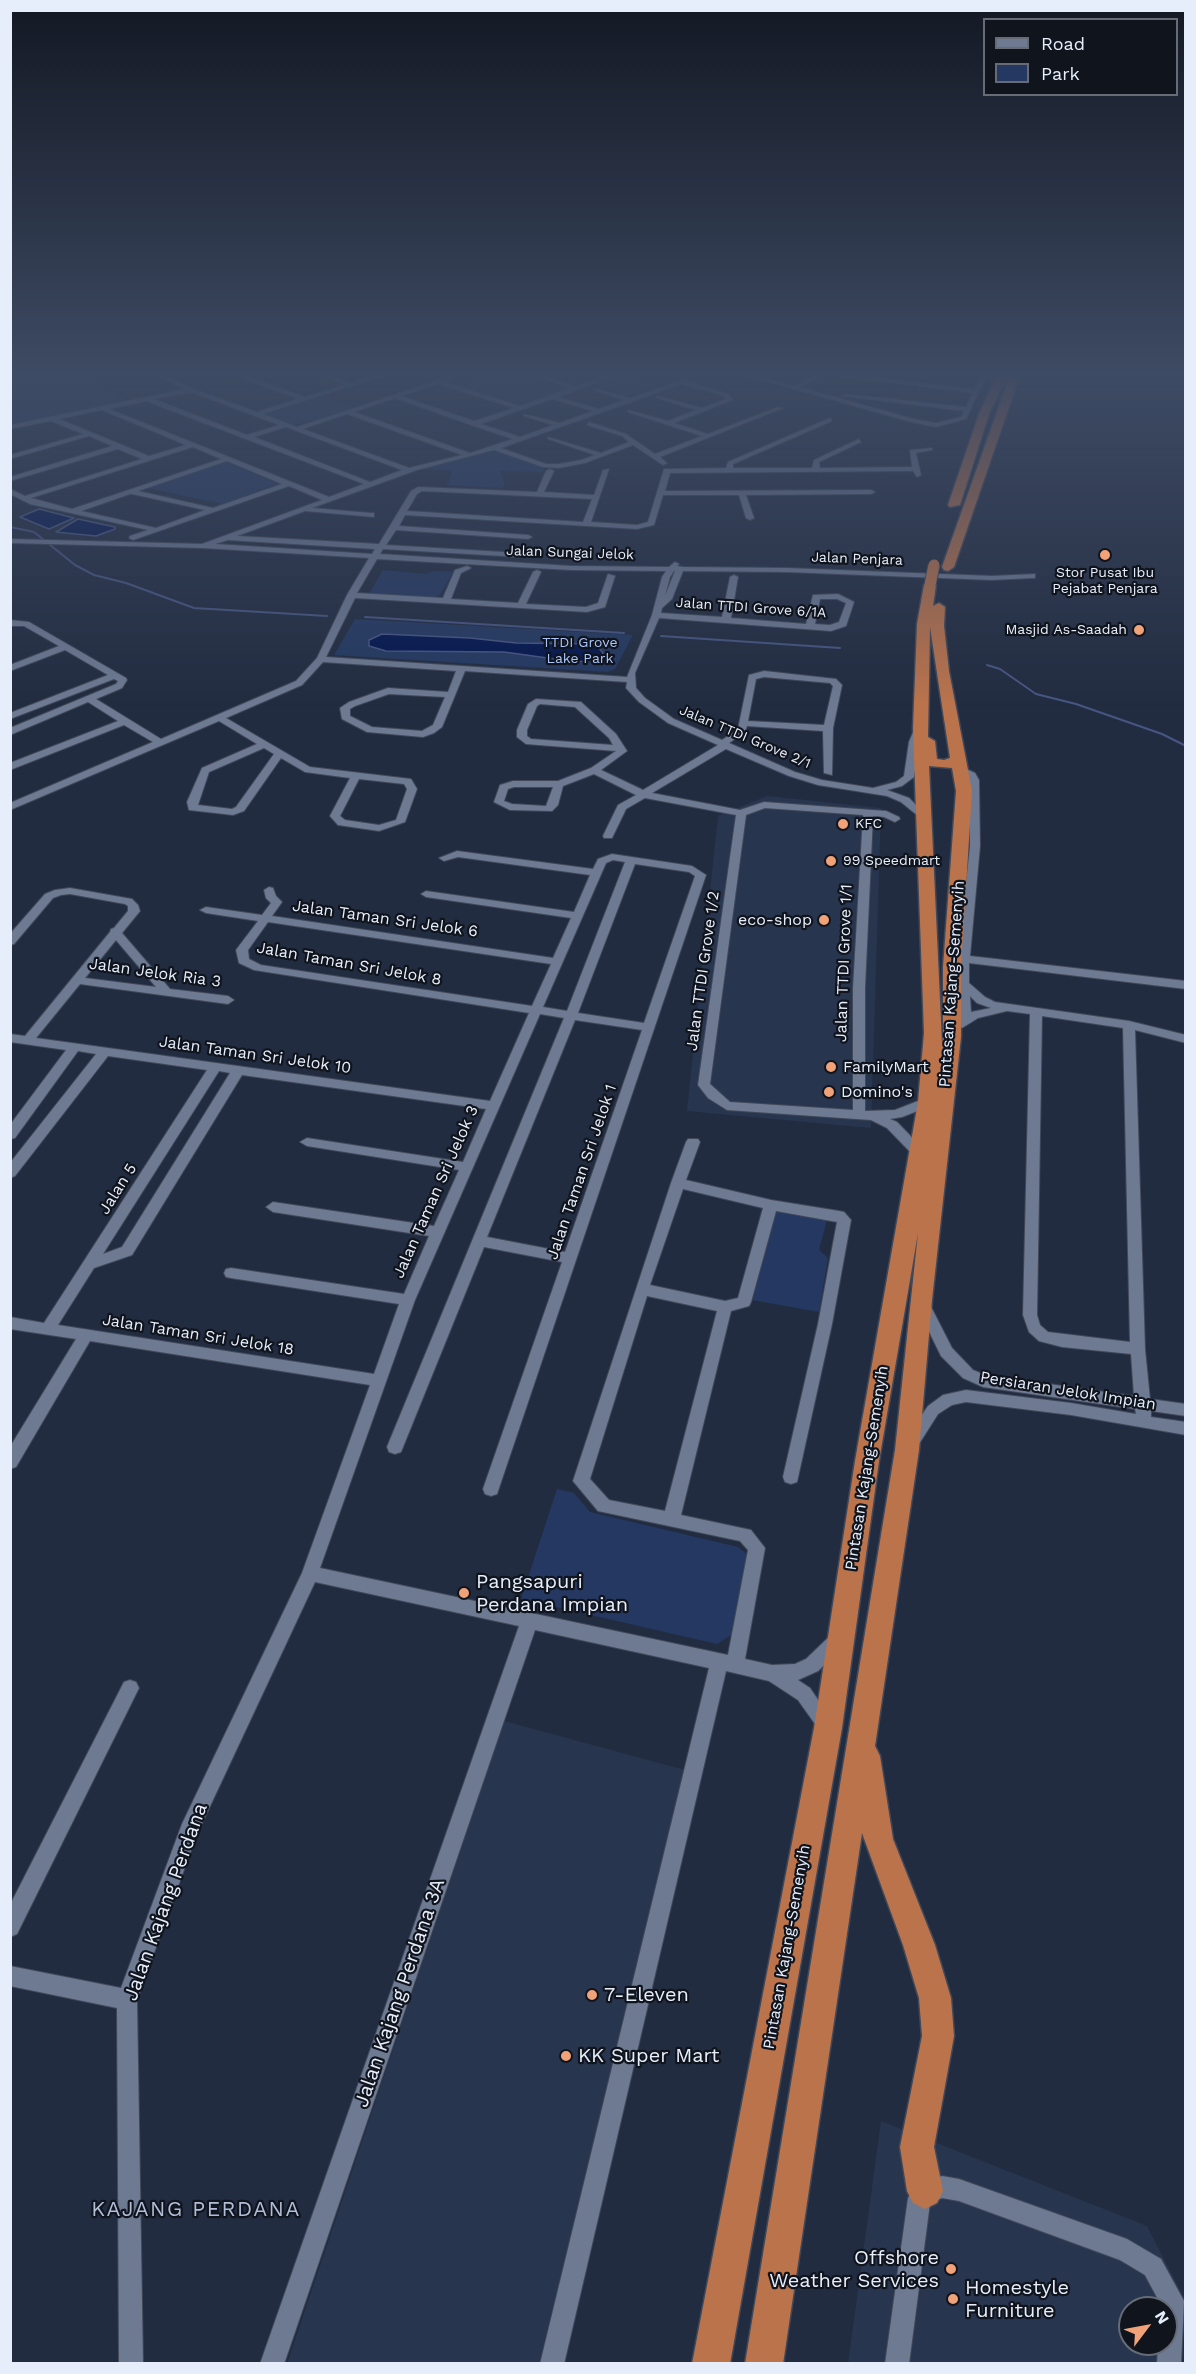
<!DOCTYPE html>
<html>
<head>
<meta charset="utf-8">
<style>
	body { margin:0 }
	#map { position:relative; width:1196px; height:2374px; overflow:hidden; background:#222c40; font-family:"Work Sans",sans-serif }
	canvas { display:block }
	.frame { position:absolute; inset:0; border:12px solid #e7eefb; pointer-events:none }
	.legend { position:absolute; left:983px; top:18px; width:195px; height:78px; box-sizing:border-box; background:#10141d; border:2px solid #666b76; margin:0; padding:8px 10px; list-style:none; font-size:18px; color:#e7eefb }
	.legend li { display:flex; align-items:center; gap:12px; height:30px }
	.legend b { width:30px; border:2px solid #666b76 }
	.north { position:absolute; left:1118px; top:2296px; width:60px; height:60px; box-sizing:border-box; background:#10141d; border:2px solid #666b76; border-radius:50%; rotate:58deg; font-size:16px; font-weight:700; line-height:24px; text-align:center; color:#e7eefb }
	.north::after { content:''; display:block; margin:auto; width:21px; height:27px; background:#f0a279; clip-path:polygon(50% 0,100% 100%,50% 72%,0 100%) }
</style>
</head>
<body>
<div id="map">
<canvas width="1196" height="2374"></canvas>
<div class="frame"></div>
<ul class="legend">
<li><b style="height:8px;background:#6e7a92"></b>Road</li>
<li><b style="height:16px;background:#243861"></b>Park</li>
</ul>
<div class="north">N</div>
</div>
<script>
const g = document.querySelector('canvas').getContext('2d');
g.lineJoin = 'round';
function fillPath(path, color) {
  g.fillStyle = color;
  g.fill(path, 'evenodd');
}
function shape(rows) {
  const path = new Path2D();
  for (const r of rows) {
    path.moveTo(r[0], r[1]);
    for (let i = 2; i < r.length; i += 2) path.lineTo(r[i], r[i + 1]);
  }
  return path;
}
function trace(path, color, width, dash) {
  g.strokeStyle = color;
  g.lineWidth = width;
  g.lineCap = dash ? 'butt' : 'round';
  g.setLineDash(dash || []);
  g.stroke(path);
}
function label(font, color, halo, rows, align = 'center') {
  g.font = font + ' "Work Sans",sans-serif';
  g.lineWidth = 4.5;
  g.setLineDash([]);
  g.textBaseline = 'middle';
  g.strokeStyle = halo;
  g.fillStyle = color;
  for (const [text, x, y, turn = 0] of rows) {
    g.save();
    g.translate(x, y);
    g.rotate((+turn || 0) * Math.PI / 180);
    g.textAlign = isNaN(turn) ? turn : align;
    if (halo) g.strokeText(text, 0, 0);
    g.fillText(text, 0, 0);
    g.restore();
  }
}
fillPath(shape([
	[767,796,881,808,871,1128,687,1111,718,816],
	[504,1721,685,1770,539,2363,287,2364],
	[881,2121,1147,2226,1184,2298,1182,2363,848,2364],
	[1130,2308,1166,2308,1166,2344,1130,2344]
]), '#28354e');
fillPath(shape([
	[11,375,82,375,128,401,11,425],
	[497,375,525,375,566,389,516,406,459,388],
	[618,375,626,375,656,385,627,396,592,385],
	[320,396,354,408,295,425,266,415],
	[491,452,499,452,544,468,543,472,500,471,505,485,502,488,448,485,452,471,420,469],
	[226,462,278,484,222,504,148,488],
	[383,570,426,574,433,571,453,572,440,595,433,598,369,594],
	[355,619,633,635,615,669,608,672,334,655],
	[774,1208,828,1216,819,1250,828,1258,819,1312,752,1300],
	[557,1489,574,1493,590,1512,738,1547,749,1556,736,1632,717,1644,521,1599]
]), '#243861');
const water = shape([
	[39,509,74,518,49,529,20,517,39,509],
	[78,519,115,527,115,529,96,536,56,532,78,519],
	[382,634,470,638,516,643,588,644,598,647,603,653,601,659,577,662,504,652,386,651,369,646,369,640,382,634]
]);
fillPath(water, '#02144f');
trace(water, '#475583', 1.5);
trace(shape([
	[10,527,34,532,75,565,94,575,126,583,194,608,327,616],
	[365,617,624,633],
	[661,636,840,648],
	[987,665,1000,669,1036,694,1076,704,1162,734,1186,746]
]), '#475583', 2);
const minor = shape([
	[157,375,165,375,193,389,257,412,298,399,234,375,243,375,305,397,345,385,322,375,331,375,351,383,375,375,385,375,263,414,297,427,454,375,463,375,445,382,520,406,569,388,531,375,541,375,575,386,608,375,617,375,558,397,599,409,624,400,593,390,593,388,630,398,680,381,684,375,690,375,686,381,728,394,733,400,674,423,708,434,778,407,783,408,660,457,667,463,663,465,633,445,585,463,559,468,543,467,494,450,417,470,312,508,371,513,374,513,374,517,305,511,237,536,379,544,411,491,418,487,537,492,546,471,550,469,554,471,544,492,594,495,603,470,609,469,591,522,637,525,648,522,664,469,726,468,728,462,830,418,832,421,733,464,733,468,812,468,814,460,859,439,861,442,819,462,820,468,912,467,910,450,932,448,932,450,916,453,921,475,917,477,913,471,670,473,665,491,871,490,875,492,871,494,746,495,754,518,750,520,746,518,739,495,663,495,654,525,637,529,405,515,399,526,528,535,532,537,528,539,396,530,386,545,520,553,524,555,520,557,383,549,380,554,571,566,669,567,675,562,679,564,677,566,683,567,787,568,992,576,1035,574,1035,578,1032,578,992,580,787,572,683,571,672,599,662,608,661,613,722,617,730,577,734,575,738,577,731,618,806,624,813,595,838,594,854,602,846,626,831,631,659,618,635,673,636,688,645,698,674,719,722,740,738,729,749,675,764,671,836,679,842,685,833,728,832,775,824,773,823,731,747,726,745,732,729,743,795,772,822,780,873,788,896,782,904,776,909,742,914,730,919,727,924,730,919,742,914,777,902,786,887,790,909,798,928,817,923,820,901,802,887,796,818,785,789,776,726,749,652,793,740,810,764,802,886,811,899,817,900,819,895,822,884,817,873,816,865,988,865,1111,895,1110,923,1099,933,1099,934,1102,933,1105,902,1117,890,1119,897,1122,926,1152,928,1155,926,1158,916,1158,887,1128,871,1120,727,1110,708,1098,698,1085,736,815,645,798,626,809,612,838,604,838,603,836,618,805,636,795,594,774,563,786,558,805,552,811,510,810,494,802,500,785,513,781,558,781,591,768,616,751,526,744,517,737,517,730,528,704,536,699,581,702,616,734,627,751,601,770,643,790,718,745,668,723,639,702,626,688,627,682,465,671,442,727,434,733,423,737,367,732,342,719,340,708,349,702,388,688,448,692,456,671,323,662,302,685,226,718,310,767,411,779,417,789,405,822,379,831,338,825,330,816,350,778,305,772,281,758,244,811,233,815,189,810,187,802,202,768,257,744,219,721,10,810,10,803,153,742,124,725,10,770,10,763,118,721,88,702,10,735,10,728,116,684,118,681,114,679,10,719,10,713,108,675,65,650,10,671,10,665,59,646,24,626,10,626,10,620,29,622,126,678,127,680,122,688,96,699,161,739,296,681,317,658,347,595,369,558,203,548,10,543,10,539,202,544,322,500,289,486,133,540,129,538,130,536,148,530,30,504,10,494,10,489,25,496,142,459,118,449,10,481,10,477,112,446,89,436,10,459,10,455,83,434,51,421,10,429,10,425,185,389,157,375],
	[438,384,514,408,474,421,401,396,438,384],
	[682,384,724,396,726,399,702,408,657,396,657,398,696,410,668,421,628,410,628,412,702,436,655,454,626,434,589,422,587,425,622,436,629,442,601,453,548,437,548,439,595,455,581,460,559,464,546,464,501,448,682,384],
	[191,392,279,425,247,435,154,399,191,392],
	[395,398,471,425,513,439,470,453,354,412,395,398],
	[552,399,593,411,560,423,524,414,524,416,553,425,520,437,481,424,552,399],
	[146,401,364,484,329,497,109,409,146,401],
	[102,410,186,445,149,456,59,419,102,410],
	[347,414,462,455,409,468,303,429,347,414],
	[286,427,294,430,402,470,370,482,254,437,286,427],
	[193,447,221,459,72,509,31,498,193,447],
	[227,461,282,484,213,508,138,491,227,461],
	[422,491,592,499,583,522,407,511,417,494,422,491],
	[130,494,132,494,205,510,156,528,81,511,130,494],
	[228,540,375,549,372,554,215,544,228,540],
	[377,559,571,570,666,571,662,577,652,615,627,677,326,657,355,598,587,612,605,607,615,576,608,574,598,603,586,607,526,604,541,572,537,570,533,572,518,603,451,599,461,573,471,568,467,566,455,570,443,598,357,593,377,559],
	[674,571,675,571,665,596,670,577,674,571],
	[820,599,837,599,846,603,839,622,830,625,815,624,820,599],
	[764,677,830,683,833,686,824,725,748,721,756,679,764,677],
	[389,694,445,697,433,725,422,731,372,727,350,716,350,709,355,706,389,694],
	[540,704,575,707,609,738,613,745,531,739,527,736,527,730,537,706,540,704],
	[264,748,274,754,236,807,232,809,198,805,209,772,264,748],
	[359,779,404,784,407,789,396,820,379,825,345,820,340,816,359,779],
	[514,787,553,787,546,806,512,804,504,801,508,789,514,787],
	[765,808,863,815,853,988,853,1110,730,1102,710,1084,746,815,765,808],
	[744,375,754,375,793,386,816,375,824,375,799,387,914,419,936,423,961,417,964,411,842,396,845,394,966,407,973,393,830,375,851,375,974,389,981,375,987,375,966,419,936,427,911,422,744,375],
	[962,767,975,773,979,780,980,846,970,956,1186,981,1186,989,969,963,969,983,985,997,995,1002,1129,1021,1186,1035,1186,1043,1135,1030,1145,1349,1150,1399,1186,1404,1186,1416,1151,1411,1151,1417,1186,1422,1186,1435,1071,1415,966,1402,952,1405,938,1414,917,1447,911,1449,905,1447,903,1442,928,1406,943,1395,966,1390,1071,1403,1136,1414,1135,1409,983,1387,963,1378,941,1356,916,1305,918,1301,923,1299,928,1301,952,1348,973,1370,985,1375,1134,1396,1131,1354,1062,1347,1039,1341,1029,1332,1023,1315,1030,1014,1007,1011,978,1018,962,1028,956,1024,959,1020,957,969,970,846,969,780,968,777,957,770,962,767],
	[970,996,977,1003,991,1008,971,1012,970,996],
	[1042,1016,1123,1028,1130,1342,1048,1332,1040,1325,1037,1315,1042,1016],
	[457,851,593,869,598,859,612,854,692,866,706,875,497,1494,491,1496,485,1494,483,1489,562,1262,484,1247,403,1447,401,1452,395,1454,389,1452,387,1447,564,1018,540,1014,415,1300,320,1568,728,1655,748,1550,740,1541,598,1511,573,1481,671,1183,686,1142,688,1139,698,1139,700,1142,686,1180,771,1200,839,1211,844,1212,851,1220,832,1324,797,1482,791,1484,785,1482,783,1477,818,1324,837,1222,776,1211,751,1302,749,1306,731,1311,681,1515,751,1530,765,1548,745,1659,772,1665,795,1664,806,1659,832,1634,838,1632,844,1634,847,1640,844,1646,818,1671,798,1680,810,1688,835,1725,832,1731,826,1734,820,1731,798,1700,769,1681,726,1671,564,2364,540,2364,709,1668,535,1630,284,2364,260,2364,519,1626,315,1582,197,1834,137,2000,143,2364,119,2364,117,2008,10,1986,10,1966,121,1988,182,1824,302,1573,370,1385,90,1341,16,1467,10,1469,10,1447,76,1339,10,1329,10,1317,44,1323,207,1070,108,1056,15,1176,10,1178,10,1163,96,1054,78,1051,15,1138,10,1139,10,1125,66,1050,10,1042,10,1034,25,1036,110,932,111,929,114,928,128,911,128,906,125,904,70,894,61,895,53,898,14,944,10,945,10,934,45,894,55,890,70,888,132,899,138,905,140,911,122,933,170,989,228,996,234,1000,228,1004,80,984,36,1038,490,1101,529,1013,254,970,239,963,236,950,258,921,206,913,200,910,206,907,262,915,271,903,266,898,264,890,269,887,273,888,276,896,282,902,272,916,553,958,571,918,426,897,421,894,426,891,574,912,590,875,458,857,444,861,439,858,457,851],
	[613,860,625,862,567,1011,543,1007,606,863,613,860],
	[635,864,689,872,695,876,644,1023,578,1013,635,864],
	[268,922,551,964,532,1006,261,965,249,959,248,950,268,922],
	[116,940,156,987,85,978,116,940],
	[575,1020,642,1030,565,1252,487,1237,575,1020],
	[219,1071,230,1073,122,1247,103,1254,219,1071],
	[242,1075,486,1109,463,1162,307,1138,300,1142,307,1146,459,1170,434,1226,273,1202,266,1207,273,1212,429,1236,404,1294,231,1268,226,1269,224,1273,226,1277,231,1278,399,1304,374,1374,58,1325,94,1268,132,1255,242,1075],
	[683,1189,763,1208,738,1298,725,1301,650,1285,683,1189],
	[647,1296,717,1311,665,1511,609,1500,590,1479,647,1296],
	[130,1680,136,1682,139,1688,136,1694,17,1934,10,1937,10,1905,124,1682,130,1680],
	[942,2176,959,2179,1127,2239,1161,2259,1184,2301,1181,2364,1157,2364,1158,2344,1166,2344,1166,2308,1160,2308,1160,2303,1145,2275,1120,2260,959,2201,942,2198,930,2203,909,2364,885,2364,908,2198,917,2183,942,2176]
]);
const highway = shape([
	[997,375,1007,375,989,414,960,505,950,507,948,505,979,414,997,375],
	[1010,375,1020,375,954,567,948,571,944,570,942,567,1010,375],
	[930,581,936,585,933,606,939,603,945,607,944,626,949,671,972,791,961,967,961,1037,932,1300,919,1450,875,1746,880,1756,893,1839,935,1945,951,1998,954,2036,934,2147,943,2191,937,2203,925,2209,913,2203,907,2191,900,2147,922,2036,919,1998,903,1945,862,1833,783,2364,745,2364,895,1450,918,1233,879,1461,842,1728,730,2364,692,2364,814,1728,855,1461,918,1102,924,1033,913,728,917,624,924,585,930,581],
	[930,627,950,758,944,760,937,759,935,741,928,737,930,627],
	[929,766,952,768,956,791,943,967,943,1037,942,1043,929,766]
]);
trace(minor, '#404859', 2);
trace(highway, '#404859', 3);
fillPath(minor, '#6e7a92');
fillPath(highway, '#bb734c');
const highwayBridge = shape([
	[930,585,934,565]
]);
trace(highwayBridge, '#404859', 13, []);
trace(highwayBridge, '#bb734c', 11);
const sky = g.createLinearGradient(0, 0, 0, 707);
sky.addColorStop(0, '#131823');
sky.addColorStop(0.53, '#3e4b64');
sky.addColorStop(1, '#3e4b6400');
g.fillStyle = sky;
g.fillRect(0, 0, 1196, 707);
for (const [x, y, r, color] of [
	[1105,555,6,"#f0a279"],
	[1139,630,6,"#f0a279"],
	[843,824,6,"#f0a279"],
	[831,861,6,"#f0a279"],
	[824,920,6,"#f0a279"],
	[831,1067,6,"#f0a279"],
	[829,1092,6,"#f0a279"],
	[464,1593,6,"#f0a279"],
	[592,1995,6,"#f0a279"],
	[566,2056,6,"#f0a279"],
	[951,2269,6,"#f0a279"],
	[953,2299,6,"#f0a279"]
]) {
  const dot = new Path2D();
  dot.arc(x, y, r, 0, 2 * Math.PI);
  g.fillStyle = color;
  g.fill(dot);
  trace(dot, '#10141d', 2);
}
label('14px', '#e7eefb', '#10141d', [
	["Jalan Sungai Jelok",570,553,2],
	["Jalan Penjara",857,559,2],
	["Jalan TTDI Grove 6/1A",751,608,4],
	["Jalan TTDI Grove 2/1",745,737,23]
]);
label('14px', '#e7eefb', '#10141d', [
	["Stor Pusat Ibu",1105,573,"center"],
	["Pejabat Penjara",1105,589,"center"],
	["Masjid As-Saadah",1127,630,"right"],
	["KFC",855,824],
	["99 Speedmart",843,861]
], 'left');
label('14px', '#a9c5fc', '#10141d', [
	["TTDI Grove",580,643],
	["Lake Park",580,659]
]);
label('16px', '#e7eefb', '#10141d', [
	["Jalan Taman Sri Jelok 6",385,919,8],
	["Jalan TTDI Grove 1/1",844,963,-88],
	["Jalan Taman Sri Jelok 8",349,964,10],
	["Jalan TTDI Grove 1/2",703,971,-82],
	["Jalan Jelok Ria 3",155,973,8],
	["Pintasan Kajang-Semenyih",952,984,-86],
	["Jalan Taman Sri Jelok 10",255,1055,8],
	["Jalan Taman Sri Jelok 1",582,1172,-71],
	["Jalan 5",118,1189,-58],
	["Jalan Taman Sri Jelok 3",436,1192,-66],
	["Jalan Taman Sri Jelok 18",198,1335,9],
	["Persiaran Jelok Impian",1068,1391,9],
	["Pintasan Kajang-Semenyih",867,1468,-81],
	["Pintasan Kajang-Semenyih",787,1947,-80]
]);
label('16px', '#e7eefb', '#10141d', [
	["eco-shop",812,920,"right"],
	["FamilyMart",843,1067],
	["Domino's",841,1092]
], 'left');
label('20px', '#e7eefb', '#10141d', [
	["Pangsapuri",476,1582],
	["Perdana Impian",476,1605],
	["7-Eleven",604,1995],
	["KK Super Mart",578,2056],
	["Offshore",939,2258,"right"],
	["Weather Services",939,2281,"right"],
	["Homestyle",965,2288],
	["Furniture",965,2311]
], 'left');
label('20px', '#e7eefb', '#10141d', [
	["Jalan Kajang Perdana",166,1902,-70],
	["Jalan Kajang Perdana 3A",400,1993,-71]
]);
g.letterSpacing = '1.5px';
label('21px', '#b1bed8', '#10141d', [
	["KAJANG PERDANA",196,2210]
]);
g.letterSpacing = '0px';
</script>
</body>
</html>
